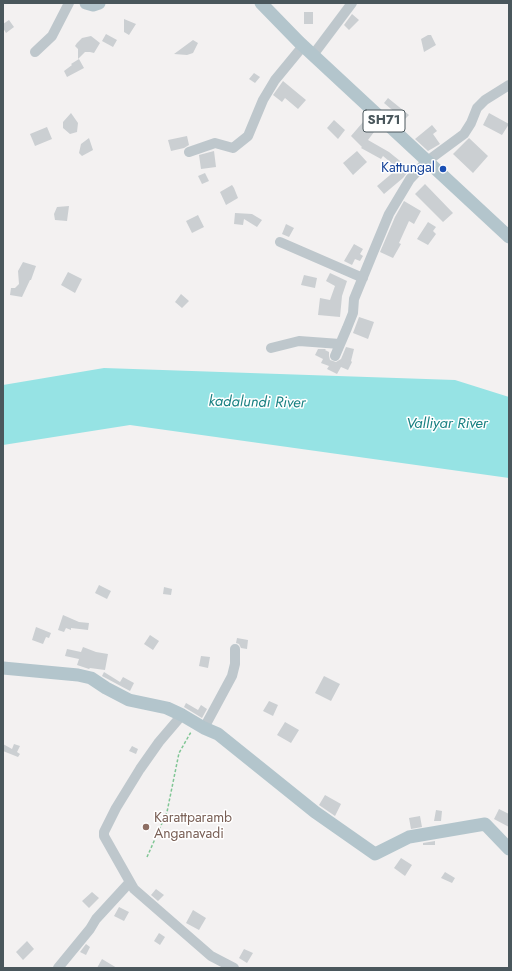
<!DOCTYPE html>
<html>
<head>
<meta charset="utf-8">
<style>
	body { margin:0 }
	#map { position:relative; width:512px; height:971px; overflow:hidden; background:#f3f1f1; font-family:Jost,sans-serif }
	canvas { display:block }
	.frame { position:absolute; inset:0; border:4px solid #4a575c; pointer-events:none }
</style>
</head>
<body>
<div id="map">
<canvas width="512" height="971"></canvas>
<div class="frame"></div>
</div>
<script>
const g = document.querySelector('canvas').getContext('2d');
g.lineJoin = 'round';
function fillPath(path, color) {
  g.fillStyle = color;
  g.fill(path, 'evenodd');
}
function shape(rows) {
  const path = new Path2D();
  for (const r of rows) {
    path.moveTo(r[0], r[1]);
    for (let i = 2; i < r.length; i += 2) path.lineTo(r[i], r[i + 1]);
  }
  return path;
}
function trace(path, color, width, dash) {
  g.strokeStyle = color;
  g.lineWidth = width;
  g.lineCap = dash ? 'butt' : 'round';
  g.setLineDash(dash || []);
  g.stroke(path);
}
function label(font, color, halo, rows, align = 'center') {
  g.font = font + ' Jost,sans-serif';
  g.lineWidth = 3;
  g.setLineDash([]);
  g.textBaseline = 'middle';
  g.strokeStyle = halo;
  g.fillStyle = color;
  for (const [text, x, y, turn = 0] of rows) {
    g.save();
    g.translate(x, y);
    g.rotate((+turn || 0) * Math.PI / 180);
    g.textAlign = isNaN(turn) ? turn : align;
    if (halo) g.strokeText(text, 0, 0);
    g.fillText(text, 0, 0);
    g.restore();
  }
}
fillPath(shape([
	[104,368,455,380,509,397,509,478,130,425,3,445,3,385]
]), '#96e3e4');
fillPath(shape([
	[304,12,313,12,313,24,304,24],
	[352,14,359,20,349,30,344,25],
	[124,19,136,24,129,35,124,32],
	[9,20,14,27,6,33,3,28,3,24],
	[106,34,117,40,113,47,102,41],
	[428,35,431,35,436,45,424,52,421,39],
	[91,36,100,43,94,53,90,52,85,52,78,59,78,49,75,46,77,43,82,38],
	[193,40,198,43,193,53,187,55,174,54],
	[79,59,84,68,67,77,64,71,72,65,71,64],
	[254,73,260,77,255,83,249,79],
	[283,81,306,100,298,109,285,98,282,102,273,95],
	[388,98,409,115,404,120,384,103],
	[71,113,78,123,77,132,70,134,63,128,63,122],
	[489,113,509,124,502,135,483,125],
	[334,120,345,130,338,139,327,128],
	[363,122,374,132,368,140,389,152,410,169,403,178,384,194,377,186,396,170,393,168,395,166,383,156,381,159,361,148,362,147,351,136],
	[432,125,437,131,433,134,440,144,428,151,415,139],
	[47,127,52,139,35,146,30,134],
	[187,136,189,145,184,148,171,151,168,140],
	[89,138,93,150,82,156,79,153,81,144],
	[469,138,488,156,473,173,453,154],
	[214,151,216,167,201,169,199,155],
	[357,151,367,162,353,175,343,163],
	[205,173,209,181,202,184,198,176],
	[425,184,453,213,443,222,415,194],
	[232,185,234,188,238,198,226,205,220,192],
	[404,201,421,211,414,224,409,221,399,243,401,244,393,258,380,252,395,217],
	[69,206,67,221,55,220,54,214,57,207],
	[235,213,252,214,262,220,257,227,244,219,243,225,234,224],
	[198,215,204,227,192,233,186,221],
	[428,222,436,227,433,231,436,234,428,245,417,239],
	[286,224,294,228,289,237,282,234],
	[354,244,363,249,360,254,363,256,360,261,355,259,352,265,344,261],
	[23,262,36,266,31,280,30,280,22,297,10,295,11,288,15,288,19,284,18,271],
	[68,272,82,279,75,293,61,285],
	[330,273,347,281,342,296,340,317,318,315,320,298,330,300,335,286,326,281],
	[304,275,317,278,315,288,301,285],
	[181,294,189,301,182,308,175,302],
	[359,317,374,322,368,339,353,333],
	[346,347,354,349,351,361,352,362,348,370,341,367,337,374,327,369,329,366,321,363,323,359,315,355,318,349,326,349,325,350,329,352,329,356,330,360,336,362,341,359],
	[99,585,111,591,107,599,95,593],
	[164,587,172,589,171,595,163,594],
	[63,615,79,622,89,623,88,630,71,628,71,630,66,628,64,632,58,630],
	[36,627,51,633,49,638,46,637,43,644,32,640],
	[150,635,159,641,153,650,144,644],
	[237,638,248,640,247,649,241,648,239,644,236,643],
	[83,647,96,652,108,654,105,670,90,668,89,669,77,665,79,659,65,656,67,649,81,652],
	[201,656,210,657,208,668,199,666],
	[104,672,120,682,123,677,134,683,130,691,102,676],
	[324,676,340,684,331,701,315,693],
	[269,701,278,705,273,716,263,711],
	[186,703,198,710,201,705,207,709,202,718,184,707],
	[285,722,299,730,291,743,277,735],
	[3,744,12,749,14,744,20,746,17,752,20,754,18,757,3,751],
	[132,746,138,749,136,754,129,751],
	[325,795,341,804,335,816,319,805],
	[499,809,509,814,509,827,494,819],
	[436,810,442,811,441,821,434,821],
	[420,816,422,827,411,829,409,818],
	[435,841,435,845,423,845,423,843],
	[401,858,412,865,405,876,394,868],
	[445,872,455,878,452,883,441,878],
	[156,889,164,895,158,901,151,895],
	[92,892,99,898,89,908,82,901],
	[119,907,129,912,124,921,114,916],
	[193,910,206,918,199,930,186,923],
	[159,933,165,937,160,945,154,941],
	[27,941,34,949,23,960,16,952],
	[86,944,90,947,86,955,80,952],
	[244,949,253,953,247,963,239,958],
	[102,959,117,968,97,968]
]), '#cbcfd2');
trace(shape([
	[147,857,167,812,179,753,191,732]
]), '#80c695', 1.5, [3, 2]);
trace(shape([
	[35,52,52,36,69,3],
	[313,55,352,3],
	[189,152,215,143,233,148,248,136,263,100,275,80,303,46],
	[280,242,363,278],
	[271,348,299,341,340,344],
	[335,356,347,328,353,313,354,299,372,255,389,214,410,179,426,162,464,134,471,123,477,108,485,100,509,85],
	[204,728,232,676,235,664,235,649],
	[130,882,134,889,211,956,234,968],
	[58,968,90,929,96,919,130,882,104,836,104,832,116,808,140,769,159,742,182,715]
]), '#bec7cc', 10);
trace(shape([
	[86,3,93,5,99,3],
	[261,3,299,42,509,237],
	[3,668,78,675,91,678,106,688,129,700,167,708,182,715,204,728,218,734,315,812,375,854,409,837,485,824,509,849]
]), '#b3c5cc', 13);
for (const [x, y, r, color] of [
	[443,169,4,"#1a4fb4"],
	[146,827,4,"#8d6e63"]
]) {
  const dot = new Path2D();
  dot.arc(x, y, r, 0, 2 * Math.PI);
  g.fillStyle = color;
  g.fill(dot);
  trace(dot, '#fff', 1.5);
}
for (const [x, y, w] of [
	[384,121,42]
]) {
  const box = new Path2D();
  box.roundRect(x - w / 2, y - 11, w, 22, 3);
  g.fillStyle = '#fff';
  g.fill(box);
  trace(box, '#4a575c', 1);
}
label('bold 13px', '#4a575c', null, [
	["SH71",384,121]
]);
label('14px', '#164399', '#fff', [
	["Kattungal",435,169]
], 'right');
label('14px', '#785e54', '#fff', [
	["Karattparamb",154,819],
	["Anganavadi",154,835]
], 'left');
label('italic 15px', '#198182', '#fff', [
	["kadalundi River",257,403,1],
	["Valliyar River",447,424]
]);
</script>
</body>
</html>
